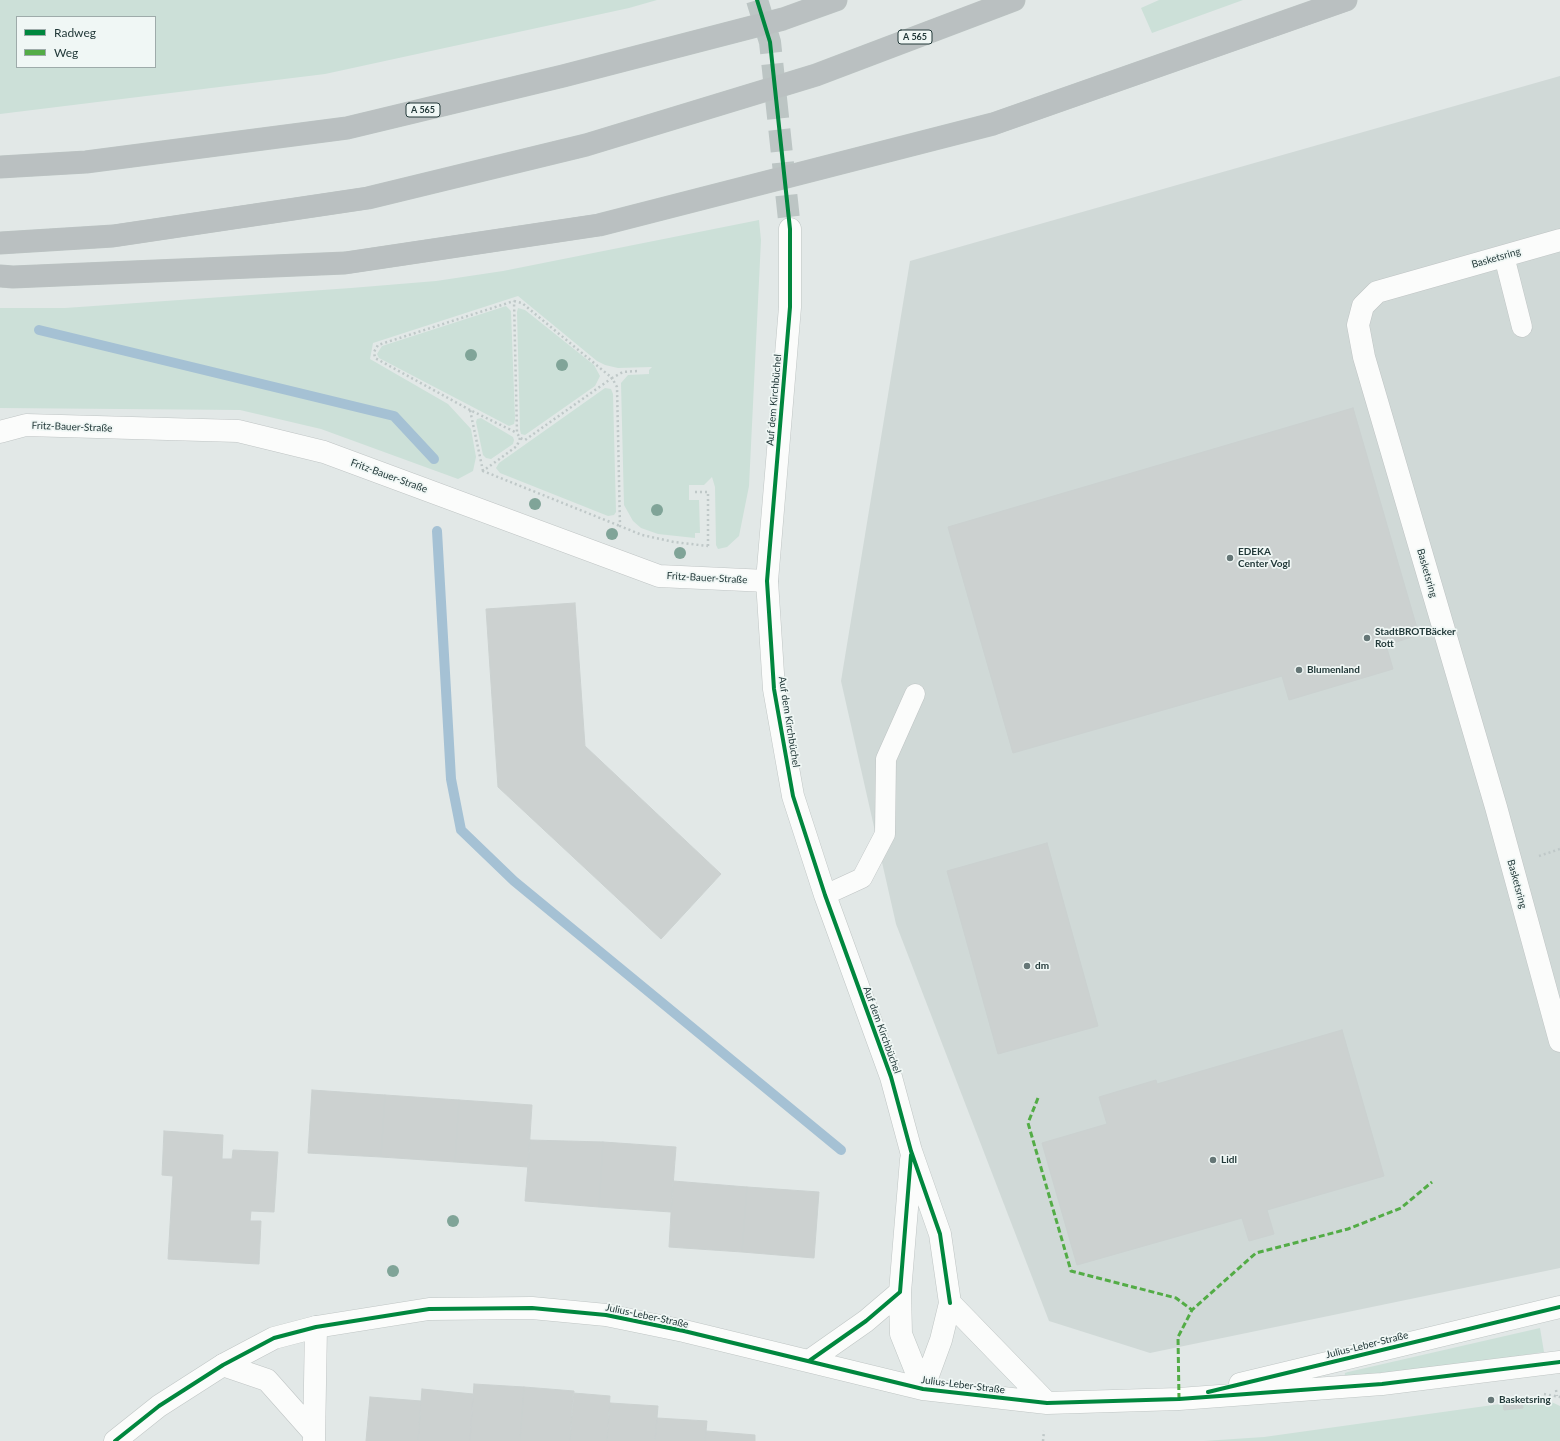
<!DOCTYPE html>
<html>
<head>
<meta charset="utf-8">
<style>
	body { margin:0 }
	#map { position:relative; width:1560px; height:1441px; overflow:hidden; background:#e2e8e7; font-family:Lato,sans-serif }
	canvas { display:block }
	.legend { position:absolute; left:16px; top:16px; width:140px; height:52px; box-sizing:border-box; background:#f0f7f5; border:1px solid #9eabaa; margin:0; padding:5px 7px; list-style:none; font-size:12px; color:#223939 }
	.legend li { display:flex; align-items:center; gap:8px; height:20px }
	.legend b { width:20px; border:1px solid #9eabaa }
</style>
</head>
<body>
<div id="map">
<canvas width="1560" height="1441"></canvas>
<ul class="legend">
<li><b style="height:5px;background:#00873e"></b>Radweg</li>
<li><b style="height:5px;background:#53ac46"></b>Weg</li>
</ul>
</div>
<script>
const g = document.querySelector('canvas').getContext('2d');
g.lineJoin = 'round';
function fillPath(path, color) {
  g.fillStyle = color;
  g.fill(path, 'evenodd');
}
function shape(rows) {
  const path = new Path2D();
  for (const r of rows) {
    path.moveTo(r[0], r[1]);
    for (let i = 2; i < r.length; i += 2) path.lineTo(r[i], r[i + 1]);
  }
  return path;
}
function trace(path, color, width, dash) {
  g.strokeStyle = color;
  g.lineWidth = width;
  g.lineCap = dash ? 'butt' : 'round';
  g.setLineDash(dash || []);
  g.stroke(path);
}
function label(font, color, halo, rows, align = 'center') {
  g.font = font + ' Lato,sans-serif';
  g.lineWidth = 3.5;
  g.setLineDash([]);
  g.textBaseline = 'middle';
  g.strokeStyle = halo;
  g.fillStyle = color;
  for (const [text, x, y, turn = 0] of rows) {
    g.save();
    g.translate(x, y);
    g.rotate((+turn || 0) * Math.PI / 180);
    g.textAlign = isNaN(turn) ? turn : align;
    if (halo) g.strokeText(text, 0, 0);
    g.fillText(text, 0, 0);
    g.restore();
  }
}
fillPath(shape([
	[1560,76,1560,1268,1150,1353,1049,1321,896,924,841,681,910,261]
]), '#d0d9d7');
fillPath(shape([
	[0,0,657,0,629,8,325,74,0,114],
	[17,17,155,17,155,67,17,67],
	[1159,0,1243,0,1152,33,1141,8],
	[759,220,761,240,749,486,739,536,727,547,718,549,716,545,715,487,712,477,704,485,689,485,689,500,699,500,700,533,695,533,695,538,658,534,641,528,633,521,624,505,621,383,628,375,649,374,649,370,652,367,618,368,605,365,597,361,518,296,373,343,370,359,448,404,471,429,476,457,473,471,458,479,321,429,240,410,0,408,0,308,65,308,351,288,436,281,503,271],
	[506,306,511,311,515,419,514,424,509,426,379,358,377,354,382,346],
	[518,308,525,310,594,365,600,376,595,386,525,435,521,434,520,430,517,312],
	[605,388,611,389,613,394,616,512,614,515,608,516,500,473,496,468,499,463],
	[481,418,513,437,514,440,513,444,491,459,486,458,483,455,476,422,477,419],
	[1540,1328,1544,1352,1348,1382,1344,1379,1345,1373,1348,1372],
	[1543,1398,1560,1406,1560,1441,1204,1441,1264,1437]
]), '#cce0d8');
trace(shape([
	[39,330,394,416,434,459],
	[437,531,451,779,461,830,514,881,841,1150]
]), '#a5c1d4', 10);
const building = shape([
	[1353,408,1419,635,1386,645,1393,669,1289,700,1282,676,1013,753,948,527,1353,408],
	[575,603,585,746,721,874,661,939,498,787,486,609,575,603],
	[1047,843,1098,1026,998,1054,947,871,1047,843],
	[1342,1030,1384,1176,1267,1210,1274,1234,1249,1241,1242,1218,1077,1265,1042,1143,1107,1124,1099,1097,1156,1080,1157,1084,1342,1030],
	[312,1090,385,1095,381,1157,308,1153,312,1090],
	[385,1095,459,1100,455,1162,381,1157,385,1095],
	[459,1100,532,1105,528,1167,455,1162,459,1100],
	[164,1131,223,1135,222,1159,232,1159,233,1150,278,1152,274,1212,251,1211,250,1221,261,1221,259,1264,168,1259,173,1176,162,1175,164,1131],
	[530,1140,603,1142,599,1207,525,1201,530,1140],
	[603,1142,676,1147,671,1212,599,1207,603,1142],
	[673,1181,747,1187,742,1252,669,1247,673,1181],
	[747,1187,819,1192,814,1258,742,1252,747,1187],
	[474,1384,524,1387,520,1441,470,1441,474,1384],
	[524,1387,574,1391,570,1441,520,1441,524,1387],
	[422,1389,473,1394,470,1441,418,1441,422,1389],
	[573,1393,610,1396,607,1441,570,1441,573,1393],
	[370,1397,421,1401,418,1441,366,1441,370,1397],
	[1522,1400,1523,1408,1504,1410,1503,1403,1522,1400],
	[610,1403,658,1406,655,1441,607,1441,610,1403],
	[657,1418,707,1421,705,1441,655,1441,657,1418],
	[706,1431,755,1435,755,1441,705,1441,706,1431]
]);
fillPath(building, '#ccd1d0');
trace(building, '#cbd1d0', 1);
trace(shape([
	[757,0,770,42,790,229]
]), '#bcc5c4', 22, [22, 11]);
const lane = shape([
	[1504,256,1522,327],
	[825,895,862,878,885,834,886,759,915,694]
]);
const street = shape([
	[1560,240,1377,292,1363,306,1358,325,1364,357,1496,807,1560,1041],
	[0,432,26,425,238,431,324,452,659,576,767,581],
	[223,1365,267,1380,314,1433],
	[314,1440,316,1327]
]);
const secondary = shape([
	[790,229,790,307,767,581,774,689,793,796,825,895,891,1077,911,1151,940,1234,950,1303,941,1340,923,1389],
	[911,1160,900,1292,901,1334,923,1389],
	[950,1303,1047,1403],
	[809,1361,866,1321,900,1292],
	[1240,1384,1560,1307],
	[115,1441,159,1406,223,1365,274,1338,316,1327,429,1309,532,1308,606,1315,684,1331,923,1389,1047,1403,1179,1399,1382,1384,1560,1362]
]);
const highway = shape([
	[0,167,86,162,347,128,563,76,783,19,836,0],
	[0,243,113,236,368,198,586,145,816,75,1014,0],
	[0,276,13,277,345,263,599,225,993,124,1346,0]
]);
trace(lane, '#bfc4c4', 21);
trace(street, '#bfc4c4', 23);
trace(secondary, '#bfc5c4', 23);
trace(highway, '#bcc4c3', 23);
trace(shape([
	[514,301,522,303,612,378,525,440,520,438,517,433,514,301],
	[637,371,623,372,612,378,617,387,620,526,642,535,674,542,708,546],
	[470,410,375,358,374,352,378,345,514,301],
	[520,438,517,446,483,471,620,526],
	[483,471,470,410,517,433],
	[695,492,708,492,708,546],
	[1539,856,1560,849],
	[1556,1390,1557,1396],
	[1544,1394,1560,1397],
	[1043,1441,1044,1431]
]), '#bfc8c8', 2.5, [2, 3]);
trace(lane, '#fbfcfb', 20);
trace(street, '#fbfcfb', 22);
trace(secondary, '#fbfcfb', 22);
trace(highway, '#bac0c1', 22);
trace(shape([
	[1038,1098,1028,1123,1071,1271,1176,1298,1192,1310],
	[1179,1399,1178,1337,1192,1310,1256,1253,1348,1229,1401,1208,1432,1182]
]), '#53ac46', 3, [6, 3]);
trace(shape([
	[757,0,770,42,790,229,790,307,767,581,774,689,793,796,825,895,891,1077,911,1151,940,1234,950,1303],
	[809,1361,866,1321,900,1292,911,1155],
	[1208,1392,1560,1307],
	[115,1441,159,1406,223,1365,274,1338,316,1327,429,1309,532,1308,606,1315,684,1331,923,1389,1047,1403,1179,1399,1382,1384,1560,1362]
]), '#00873e', 4);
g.fillStyle = '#80a498';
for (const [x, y] of [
	[471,355],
	[562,365],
	[535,504],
	[657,510],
	[612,534],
	[680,553],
	[453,1221],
	[393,1271]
]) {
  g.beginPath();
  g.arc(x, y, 6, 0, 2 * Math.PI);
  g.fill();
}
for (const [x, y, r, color] of [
	[1230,558,4,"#657676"],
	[1367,638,4,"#657676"],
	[1299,670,4,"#657676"],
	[1027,966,4,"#657676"],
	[1213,1160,4,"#657676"],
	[1491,1400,4,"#657676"]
]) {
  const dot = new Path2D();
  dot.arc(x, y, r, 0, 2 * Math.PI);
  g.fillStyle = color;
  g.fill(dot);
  trace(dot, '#f0f7f5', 1.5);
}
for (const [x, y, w] of [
	[915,37,34],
	[423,110,34]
]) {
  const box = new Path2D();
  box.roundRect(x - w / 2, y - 7, w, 14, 3);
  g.fillStyle = '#f0f7f5';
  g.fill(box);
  trace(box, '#223939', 1);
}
label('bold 9px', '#223939', null, [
	["A 565",915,37],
	["A 565",423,110]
]);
label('10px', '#223939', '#f0f7f5', [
	["Basketsring",1496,258,-16],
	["Auf dem Kirchbüchel",774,400,-85],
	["Fritz-Bauer-Straße",72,427,2],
	["Fritz-Bauer-Straße",389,476,20],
	["Basketsring",1427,573,74],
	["Fritz-Bauer-Straße",707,578,3],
	["Auf dem Kirchbüchel",789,722,81],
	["Basketsring",1517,884,75],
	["Auf dem Kirchbüchel",882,1030,70],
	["Julius-Leber-Straße",647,1316,12],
	["Julius-Leber-Straße",1367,1345,-14],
	["Julius-Leber-Straße",963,1385,7]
]);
label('bold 10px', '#223939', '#f0f7f5', [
	["EDEKA",1238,552],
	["Center Vogl",1238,564],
	["StadtBROTBäcker",1375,632],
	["Rott",1375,644],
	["Blumenland",1307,670],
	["dm",1035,966],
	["Lidl",1221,1160],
	["Basketsring",1499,1400]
], 'left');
</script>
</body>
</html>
